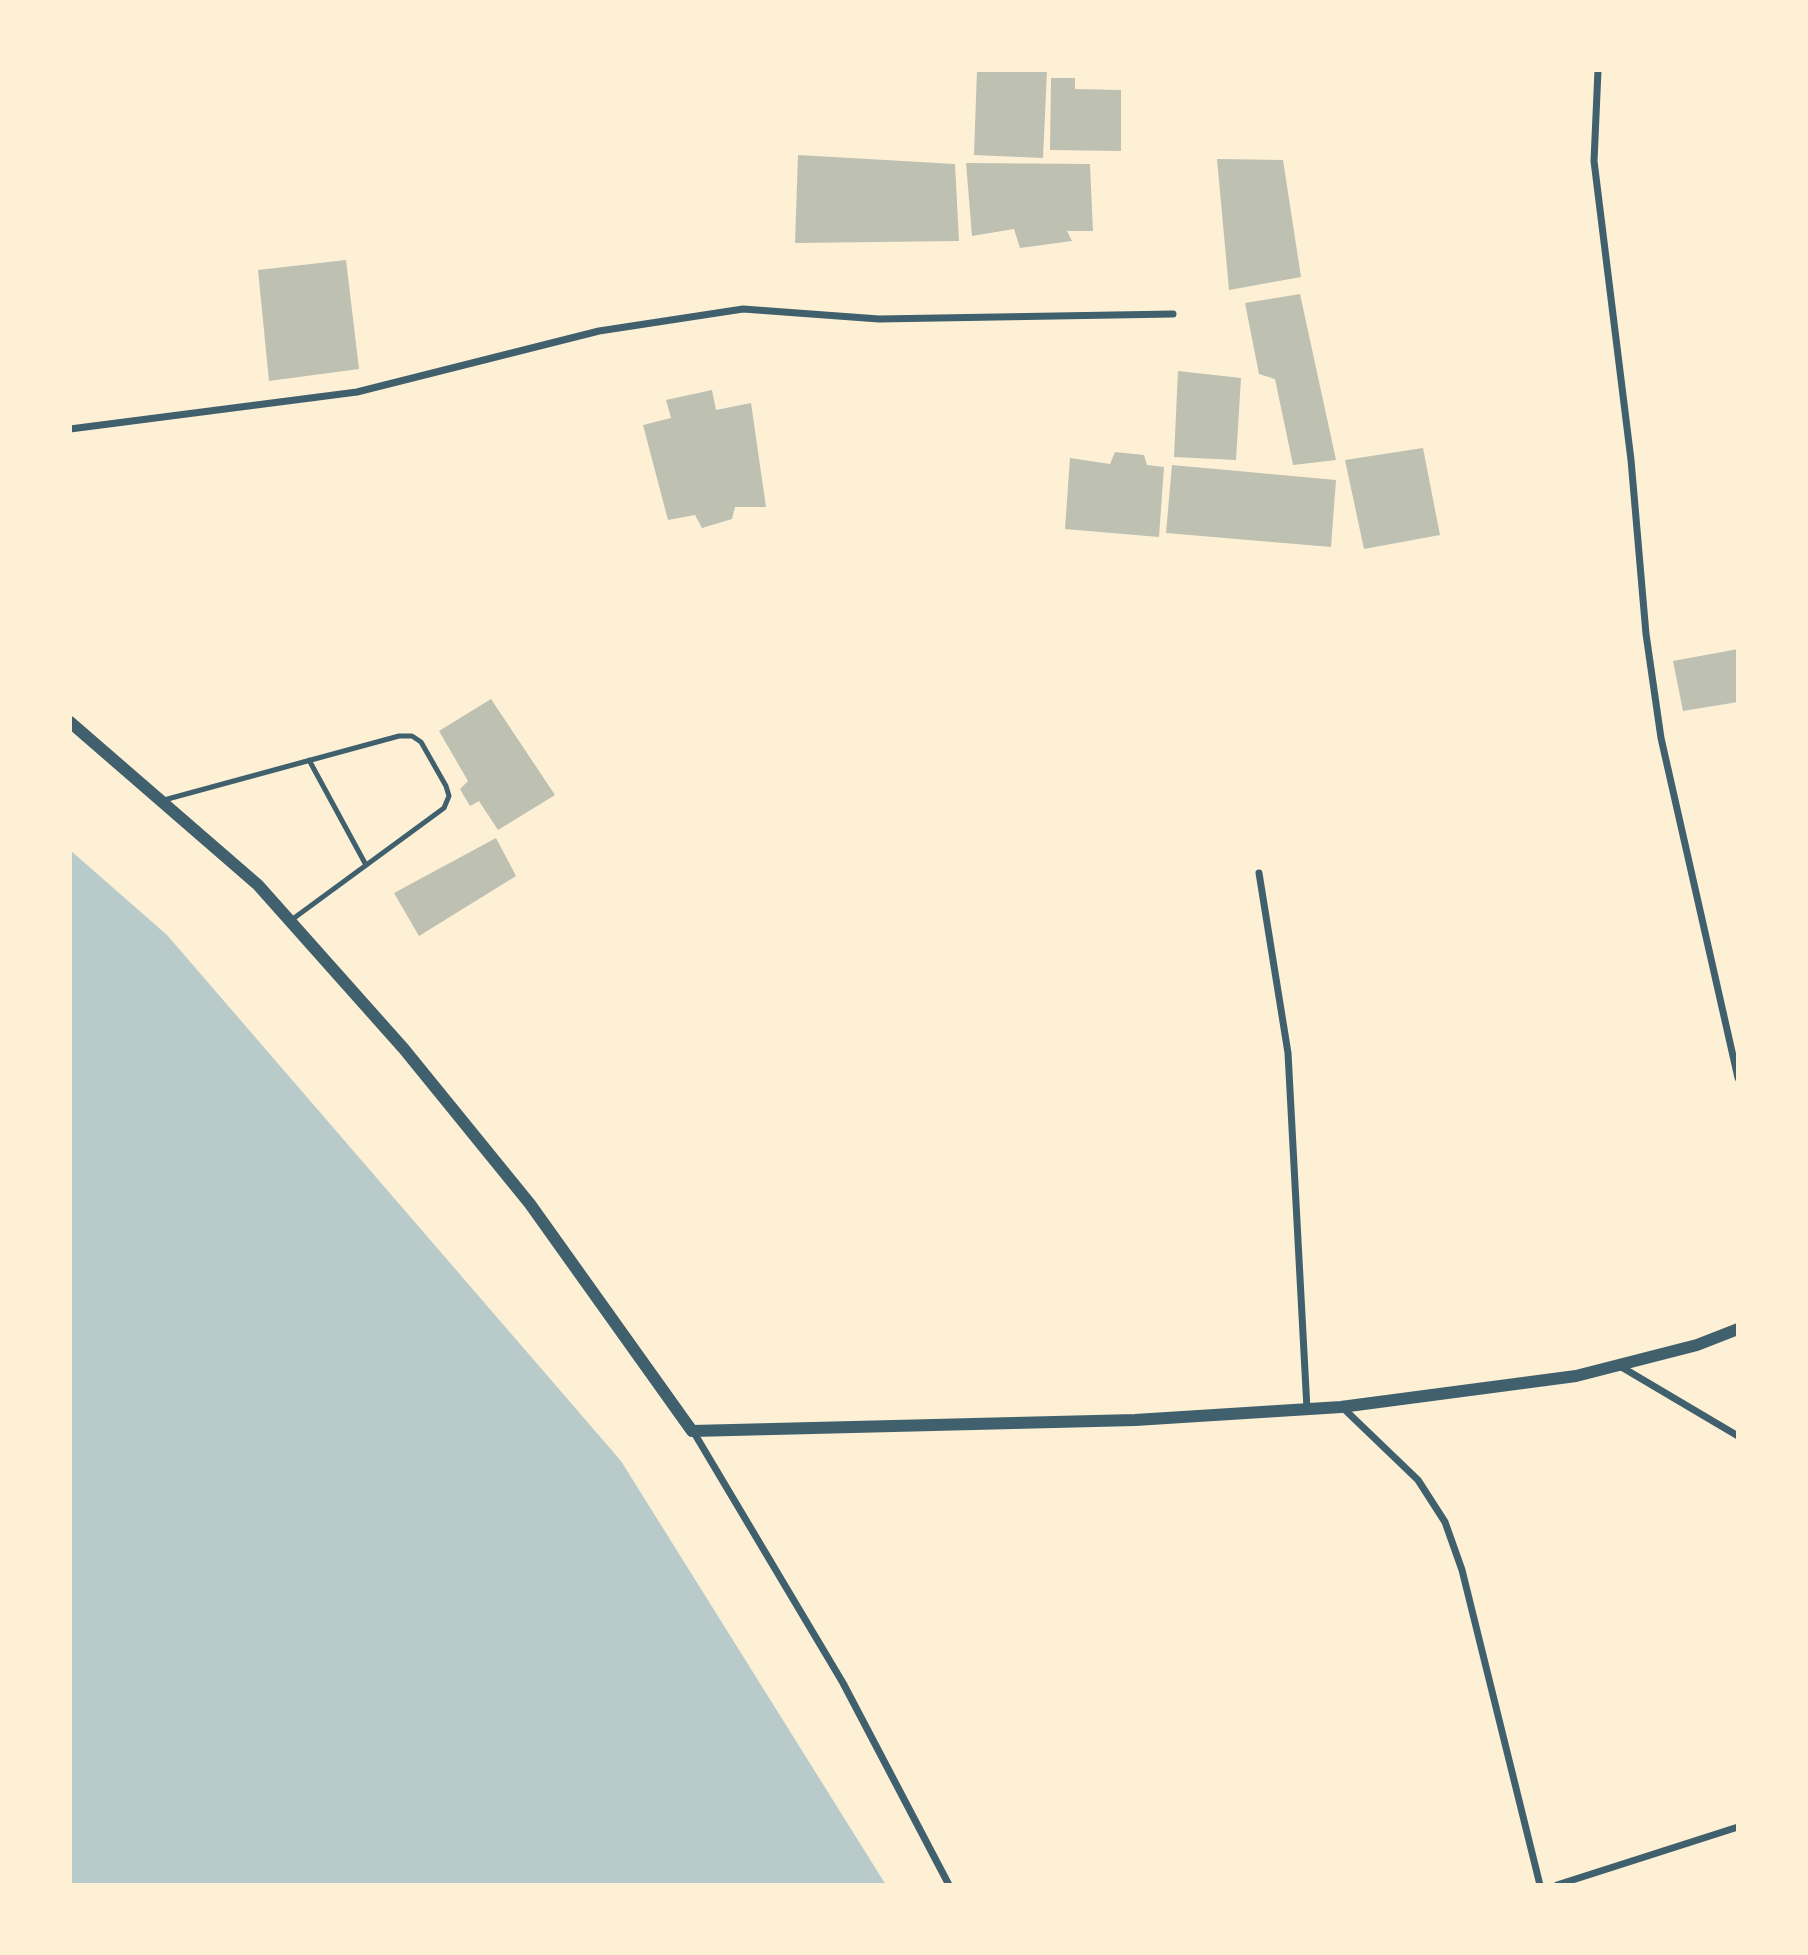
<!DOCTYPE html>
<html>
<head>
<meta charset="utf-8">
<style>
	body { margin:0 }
	#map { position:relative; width:1808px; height:1955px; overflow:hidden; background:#fdf0d5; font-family:"Golos Text",sans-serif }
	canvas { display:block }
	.frame { position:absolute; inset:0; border:72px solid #fdf0d5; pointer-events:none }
</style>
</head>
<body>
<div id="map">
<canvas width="1808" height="1955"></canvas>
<div class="frame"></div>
</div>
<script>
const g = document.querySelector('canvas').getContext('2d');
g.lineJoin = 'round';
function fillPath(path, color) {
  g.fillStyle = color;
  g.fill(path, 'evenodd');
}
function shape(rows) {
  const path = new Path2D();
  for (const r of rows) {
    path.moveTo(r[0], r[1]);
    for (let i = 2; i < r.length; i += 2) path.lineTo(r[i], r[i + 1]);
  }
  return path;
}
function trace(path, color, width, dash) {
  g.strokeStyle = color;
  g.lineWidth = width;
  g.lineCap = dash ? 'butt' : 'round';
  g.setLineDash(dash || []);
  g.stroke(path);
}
fillPath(shape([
	[70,850,167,935,621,1461,886,1885,70,1885]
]), '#b9caca');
fillPath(shape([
	[977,70,1047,70,1043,158,974,155],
	[1051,78,1075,78,1075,89,1121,90,1121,151,1050,150],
	[798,155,955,164,959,241,795,243],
	[1217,159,1283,160,1301,277,1229,290],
	[966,163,1090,164,1093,231,1067,231,1072,241,1020,248,1014,229,972,236],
	[346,260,359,369,269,381,258,270],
	[1300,294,1336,460,1293,465,1275,379,1259,374,1245,303],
	[1178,371,1241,378,1236,460,1174,457],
	[712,390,716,410,751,403,766,507,735,507,732,519,702,528,695,515,668,520,643,425,671,418,666,400],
	[1423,448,1440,535,1364,549,1345,460],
	[1115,452,1144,455,1147,465,1164,467,1159,537,1065,529,1070,458,1110,464],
	[1172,465,1336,480,1331,547,1166,533],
	[1738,649,1738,702,1683,711,1673,661],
	[491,699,555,795,498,830,479,801,470,806,460,789,468,781,439,731],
	[496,838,516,876,419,936,394,893]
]), '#bec0b2');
trace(shape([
	[309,760,366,865],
	[164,800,399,736,412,736,421,742,446,786,449,796,444,808,290,921]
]), '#3f606c', 5);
trace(shape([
	[1598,70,1594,161,1631,460,1646,634,1661,738,1738,1078],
	[70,429,357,392,599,331,743,309,879,319,1173,314],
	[1259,873,1288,1053,1307,1409],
	[1618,1365,1738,1436],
	[1342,1407,1418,1480,1445,1522,1462,1570,1540,1885],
	[693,1431,843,1683,949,1885],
	[1557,1885,1738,1827]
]), '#3f606c', 7);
trace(shape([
	[70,722,258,885,404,1049,530,1204,692,1431,1135,1420,1341,1407,1576,1376,1697,1345,1738,1329]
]), '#3f606c', 12);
</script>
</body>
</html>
